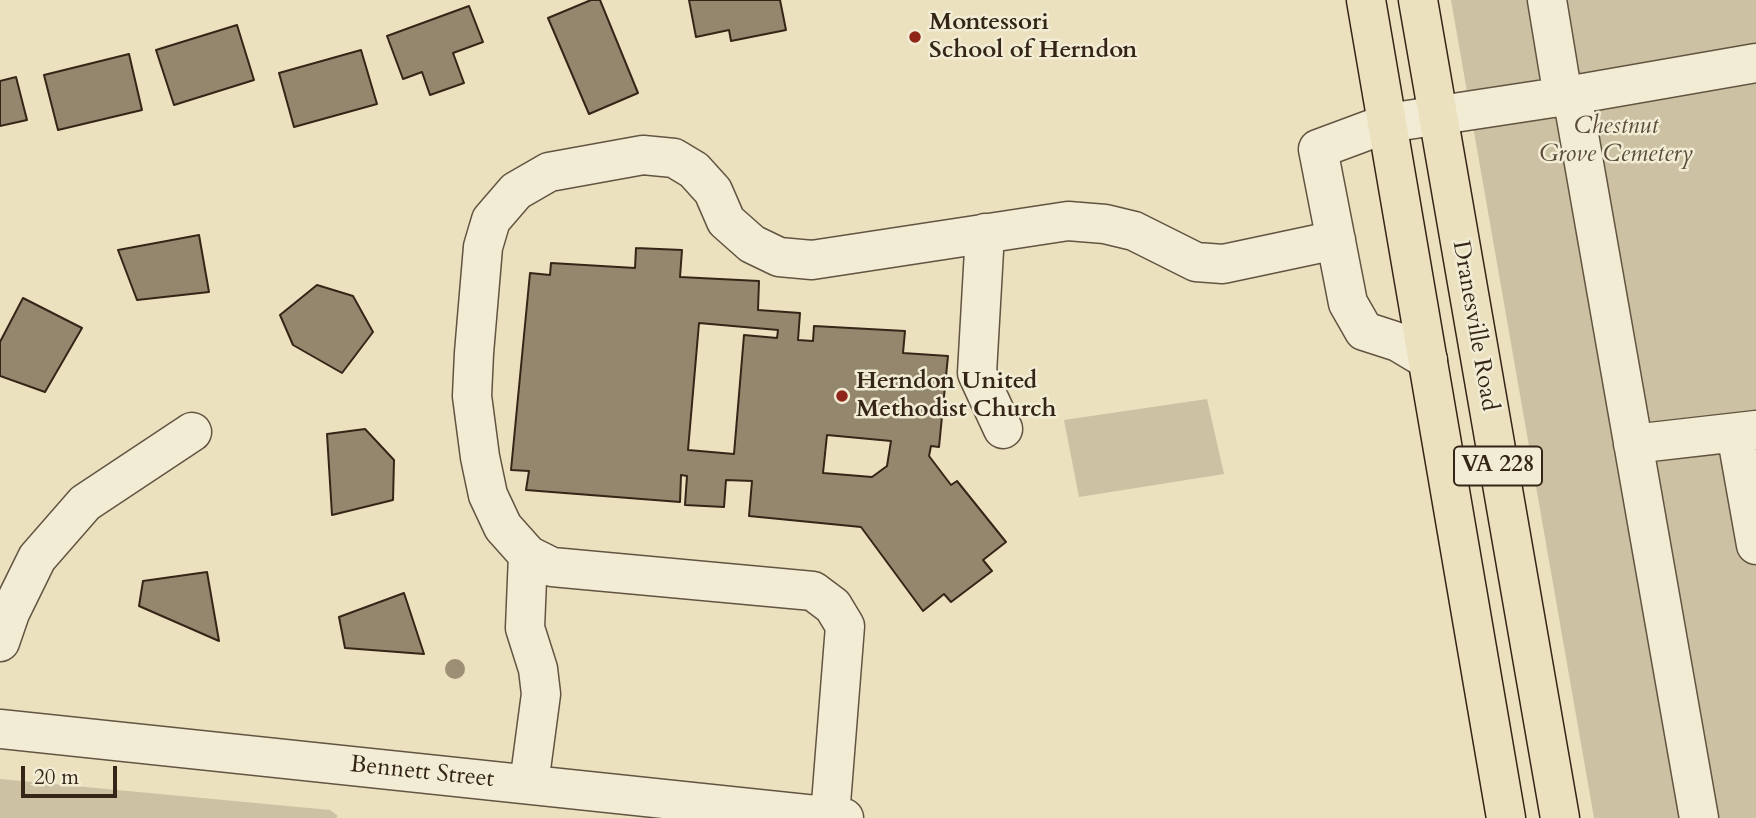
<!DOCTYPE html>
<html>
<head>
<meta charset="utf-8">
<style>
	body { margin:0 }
	#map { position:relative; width:1756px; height:818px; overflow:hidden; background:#ebe1bf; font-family:Cardo,serif }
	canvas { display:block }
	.scale { position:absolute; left:21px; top:766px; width:96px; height:32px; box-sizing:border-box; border:4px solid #352517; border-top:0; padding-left:9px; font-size:21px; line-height:24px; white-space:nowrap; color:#352517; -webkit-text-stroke:5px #f2ecd5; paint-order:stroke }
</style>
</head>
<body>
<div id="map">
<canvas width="1756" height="818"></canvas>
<div class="scale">20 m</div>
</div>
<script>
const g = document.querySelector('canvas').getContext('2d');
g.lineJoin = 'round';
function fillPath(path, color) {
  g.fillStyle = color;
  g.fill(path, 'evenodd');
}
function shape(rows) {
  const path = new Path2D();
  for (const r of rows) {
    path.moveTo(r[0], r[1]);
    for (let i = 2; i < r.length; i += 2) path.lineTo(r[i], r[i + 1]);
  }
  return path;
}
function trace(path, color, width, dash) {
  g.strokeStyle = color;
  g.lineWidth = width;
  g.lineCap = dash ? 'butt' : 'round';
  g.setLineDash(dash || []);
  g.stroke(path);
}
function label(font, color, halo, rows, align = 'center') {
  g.font = font + ' Cardo,serif';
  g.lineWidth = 5;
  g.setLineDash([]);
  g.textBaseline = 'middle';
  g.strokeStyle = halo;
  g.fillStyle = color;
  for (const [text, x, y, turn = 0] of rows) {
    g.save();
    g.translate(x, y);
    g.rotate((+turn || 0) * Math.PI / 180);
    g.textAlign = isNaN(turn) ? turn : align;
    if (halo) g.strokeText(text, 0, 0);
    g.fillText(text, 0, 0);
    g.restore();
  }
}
fillPath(shape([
	[1451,0,1756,0,1756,818,1594,818],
	[1207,399,1224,474,1079,497,1064,420],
	[0,779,330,810,338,816,336,818,0,818]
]), '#ccc1a2');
const building = shape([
	[591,0,600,0,638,93,589,114,548,18,591,0],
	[689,0,780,0,786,30,731,41,729,30,696,37,689,0],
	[469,6,483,42,453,53,464,83,430,95,422,72,403,79,387,36,469,6],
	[237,25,254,80,174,105,156,50,237,25],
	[361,50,377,104,294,127,279,73,361,50],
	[129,54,142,110,58,130,44,75,129,54],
	[16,77,27,120,0,126,0,81,16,77],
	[199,235,209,292,137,300,118,250,199,235],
	[636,248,682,250,680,277,759,281,758,310,800,313,798,340,813,341,814,326,905,331,903,353,948,356,939,447,931,446,929,456,951,485,957,481,1006,542,983,560,992,571,951,602,944,594,923,611,861,527,749,516,752,481,726,480,724,507,685,505,687,476,681,475,680,502,526,490,529,471,511,470,530,273,550,275,551,263,635,268,636,248],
	[699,323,778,330,777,338,744,335,734,454,688,450,699,323],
	[827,435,891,441,887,466,872,477,823,473,827,435],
	[317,285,353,296,373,332,342,373,293,345,280,315,317,285],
	[23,298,82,328,45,392,0,376,0,342,23,298],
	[365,429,394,460,393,500,332,515,327,434,365,429],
	[207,572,219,641,139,606,143,581,207,572],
	[404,593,424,654,345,648,339,617,404,593]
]);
fillPath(building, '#94876e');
trace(building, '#352517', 2);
const minor = shape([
	[1547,0,1563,97],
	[1572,95,1699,818],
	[985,233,977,373,1003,429],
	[1428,360,1398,342,1364,331,1348,303,1318,149,1388,123,1572,95,1756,63],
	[1736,433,1756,545],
	[1633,444,1756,430],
	[528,555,525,628,538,669,541,694,529,784],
	[0,642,10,613,37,558,85,503,192,432],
	[0,729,844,818],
	[830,816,845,626,833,606,813,591,552,567,528,555,503,527,488,495,480,457,472,396,474,353,483,247,491,220,516,191,549,172,643,155,674,158,694,170,713,191,726,221,752,244,779,257,812,260,1068,221,1105,224,1134,231,1196,262,1223,264,1336,240]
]);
const major = shape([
	[1366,0,1506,818],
	[1418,0,1560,818]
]);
trace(minor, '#625441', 41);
trace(major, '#352517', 41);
trace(minor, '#f2ecd5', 38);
trace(major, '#ebe1bf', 38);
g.fillStyle = '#9c8f76';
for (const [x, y] of [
	[455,669]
]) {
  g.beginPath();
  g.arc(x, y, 10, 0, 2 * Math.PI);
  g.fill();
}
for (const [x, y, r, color] of [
	[915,37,7,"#8f2418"],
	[842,396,7,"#8f2418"]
]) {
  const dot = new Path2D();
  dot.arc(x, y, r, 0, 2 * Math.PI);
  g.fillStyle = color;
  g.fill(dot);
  trace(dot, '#f2ecd5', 2.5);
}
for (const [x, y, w] of [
	[1498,466,88]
]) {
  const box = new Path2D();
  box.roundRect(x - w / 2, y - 19.5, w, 39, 5);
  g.fillStyle = '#f2ecd5';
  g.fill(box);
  trace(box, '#352517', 2);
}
label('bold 23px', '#352517', null, [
	["VA 228",1498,466]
]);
label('bold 24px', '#352517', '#f2ecd5', [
	["Montessori",929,23],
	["School of Herndon",929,51],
	["Herndon United",856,382],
	["Methodist Church",856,410]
], 'left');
label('italic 24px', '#5b4c3a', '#f2ecd5', [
	["Chestnut",1616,127],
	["Grove Cemetery",1616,155]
]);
label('24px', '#352517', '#f2ecd5', [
	["Dranesville Road",1474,326,80],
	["Bennett Street",422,773,6]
]);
</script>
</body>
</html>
